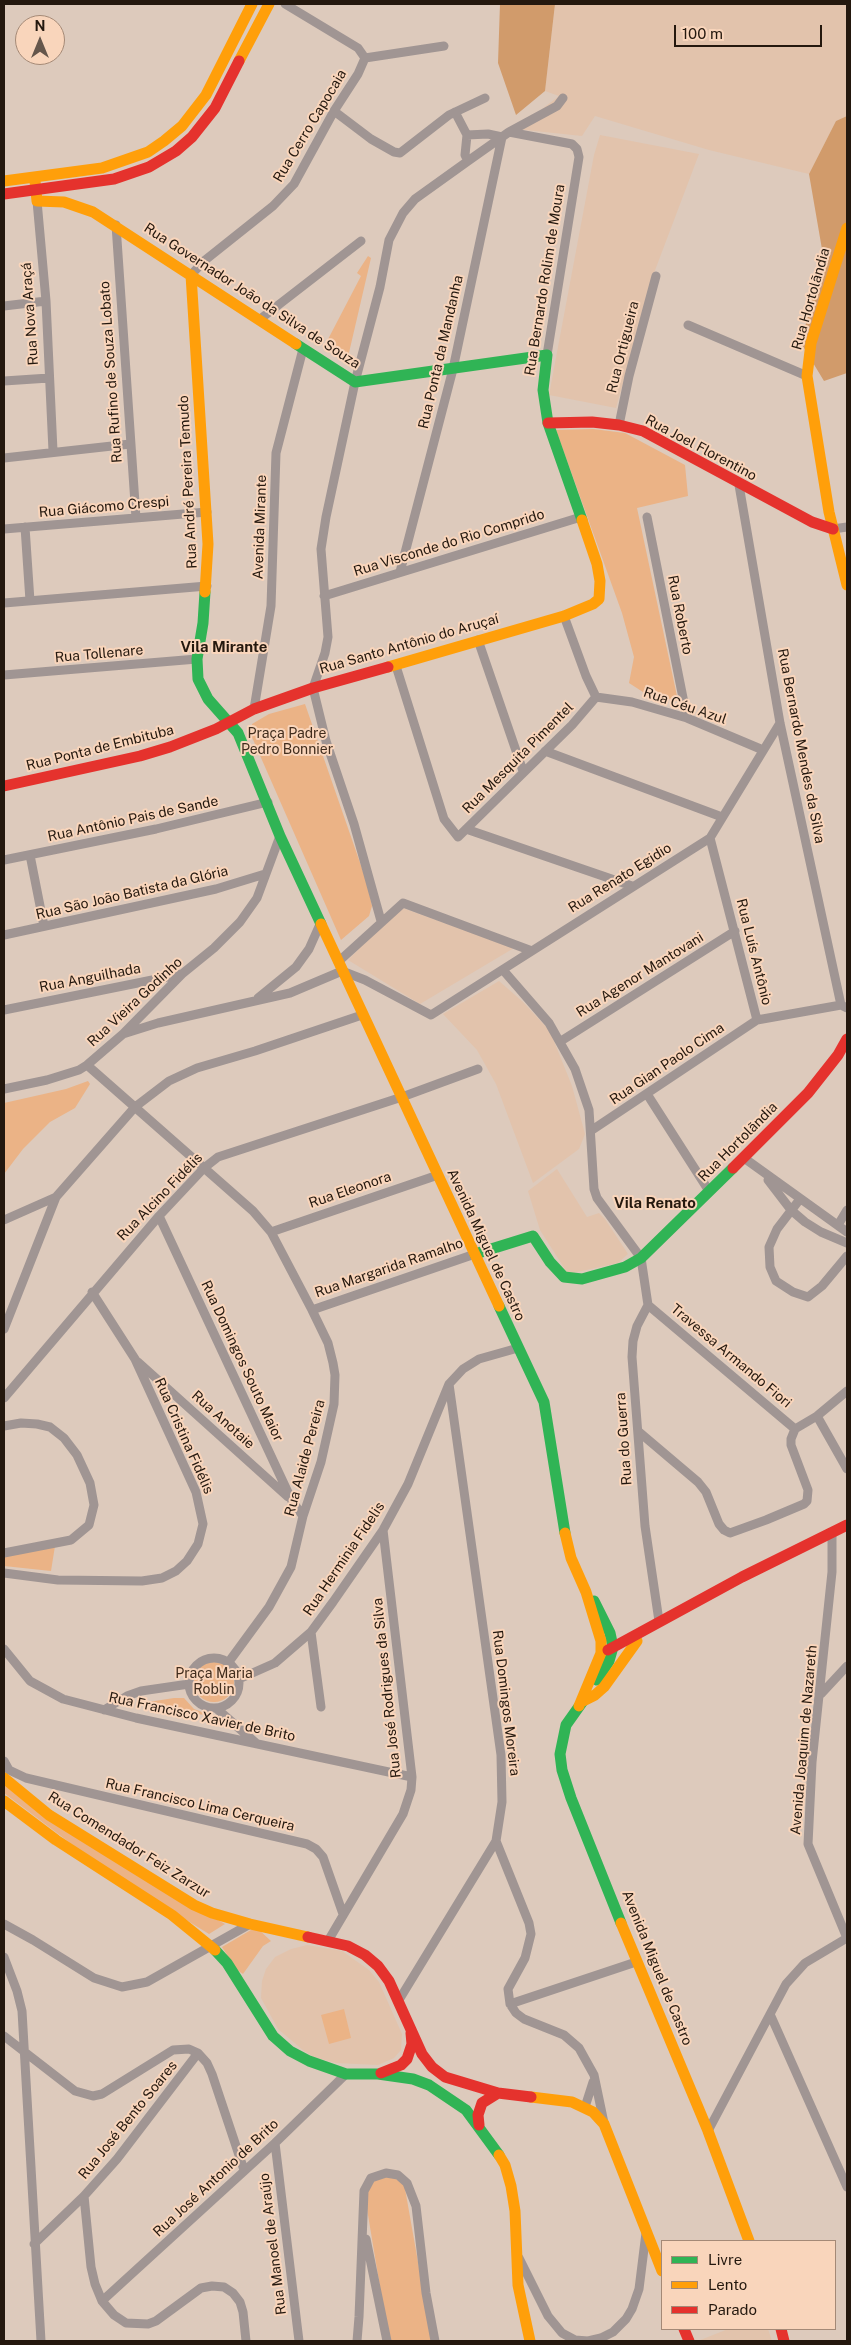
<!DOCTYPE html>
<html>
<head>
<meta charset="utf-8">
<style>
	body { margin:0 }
	#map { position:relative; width:851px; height:2345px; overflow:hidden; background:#ddcabc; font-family:"Public Sans",sans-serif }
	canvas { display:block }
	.frame { position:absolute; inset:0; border:5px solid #24180e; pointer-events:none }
	.legend { position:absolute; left:661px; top:2240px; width:175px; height:90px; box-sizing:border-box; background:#f9d5bb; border:1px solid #a48976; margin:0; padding:6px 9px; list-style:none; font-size:15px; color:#24180e }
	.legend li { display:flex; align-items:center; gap:10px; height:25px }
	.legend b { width:25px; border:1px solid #a48976 }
	.north { position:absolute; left:15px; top:15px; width:50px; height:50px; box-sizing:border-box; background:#f9d5bb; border:1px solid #a48976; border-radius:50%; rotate:0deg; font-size:14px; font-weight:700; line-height:20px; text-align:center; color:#24180e }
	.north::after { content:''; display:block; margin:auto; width:18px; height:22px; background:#65564b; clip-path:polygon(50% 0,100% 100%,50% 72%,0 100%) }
	.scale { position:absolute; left:674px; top:25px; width:148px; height:22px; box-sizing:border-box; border:2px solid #24180e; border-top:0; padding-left:6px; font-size:15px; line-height:18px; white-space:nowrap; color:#24180e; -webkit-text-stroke:4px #f9d5bb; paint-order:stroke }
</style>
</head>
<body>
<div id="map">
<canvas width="851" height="2345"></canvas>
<div class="frame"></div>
<ul class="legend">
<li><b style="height:6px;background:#30b455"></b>Livre</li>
<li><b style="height:6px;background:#ff9f0a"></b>Lento</li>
<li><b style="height:6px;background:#e5322d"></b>Parado</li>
</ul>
<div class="north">N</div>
<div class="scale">100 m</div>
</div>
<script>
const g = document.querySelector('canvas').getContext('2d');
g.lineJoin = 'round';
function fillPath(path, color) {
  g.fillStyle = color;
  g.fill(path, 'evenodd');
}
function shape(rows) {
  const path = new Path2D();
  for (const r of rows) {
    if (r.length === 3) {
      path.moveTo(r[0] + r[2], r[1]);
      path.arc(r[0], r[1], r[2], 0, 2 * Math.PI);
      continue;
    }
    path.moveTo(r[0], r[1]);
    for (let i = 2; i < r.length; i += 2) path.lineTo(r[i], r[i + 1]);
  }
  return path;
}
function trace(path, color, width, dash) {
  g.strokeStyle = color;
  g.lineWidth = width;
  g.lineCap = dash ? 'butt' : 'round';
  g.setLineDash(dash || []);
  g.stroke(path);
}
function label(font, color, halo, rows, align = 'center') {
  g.font = font + ' "Public Sans",sans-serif';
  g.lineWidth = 4;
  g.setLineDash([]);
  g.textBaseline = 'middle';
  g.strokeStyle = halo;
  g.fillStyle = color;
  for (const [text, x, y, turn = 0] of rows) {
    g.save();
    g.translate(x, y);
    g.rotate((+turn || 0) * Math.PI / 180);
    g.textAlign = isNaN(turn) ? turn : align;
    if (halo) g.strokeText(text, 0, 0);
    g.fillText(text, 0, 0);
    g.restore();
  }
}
fillPath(shape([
	[555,4,847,4,847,116,836,121,809,174,709,150,595,116,582,136,516,129,559,96,545,91],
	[600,135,699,154,654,273,616,408,549,395,594,155],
	[400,907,514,948,420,1004,348,960],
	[499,981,523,1002,550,1031,572,1086,585,1134,579,1149,533,1183,496,1084,477,1050,443,1014],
	[557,1169,587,1217,599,1213,605,1219,628,1254,618,1263,568,1274,540,1230,528,1191],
	[307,1945,342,1951,369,1970,379,1982,402,2034,401,2050,394,2058,378,2065,336,2063,314,2057,304,2051,278,2029,261,1998,262,1981,266,1969,275,1957,291,1949],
	[728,2329,768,2329,772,2341,698,2341]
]), '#e2c3ac');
fillPath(shape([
	[368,256,371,258,348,357,345,358,325,345,361,276,357,273],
	[593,429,625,433,685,465,688,496,637,508,678,701,646,694,629,683,634,657,622,613,556,430],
	[305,704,367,883,372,906,369,916,341,940,251,735,252,724,269,714],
	[88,1081,90,1084,75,1108,50,1122,23,1149,4,1174,4,1103,66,1089],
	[55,1546,51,1571,4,1566,4,1555],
	[214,1682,20],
	[174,1698,184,1698,194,1709,210,1715,192,1714,142,1703],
	[4,1783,207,1914,225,1924,209,1934,106,1870,4,1793],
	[256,1927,271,1941,263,1946,243,1974,237,1970,222,1947],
	[344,2009,351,2038,329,2044,321,2015],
	[375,2177,397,2177,404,2183,432,2341,389,2341,367,2209,368,2182]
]), '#ebb386');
fillPath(shape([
	[500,4,555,4,545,91,516,115,498,63],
	[847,116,847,373,824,381,801,343,823,255,809,174,836,121]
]), '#d19b6b');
trace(shape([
	[285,4,358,48,365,58],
	[334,111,371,139,394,152,400,153,449,115,485,98],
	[455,112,467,135,465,155,468,161],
	[509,132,572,144,577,149,579,157,547,355],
	[37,201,46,301,53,451],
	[116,225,136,518],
	[191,275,204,261,273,206,294,184,334,111,358,74,365,58,444,46],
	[4,306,46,301],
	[259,320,361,241],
	[688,325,807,376],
	[4,381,49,378],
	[619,425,629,376,656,276],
	[4,458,130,444],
	[739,485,780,723,841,1005,847,1008],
	[647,517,687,718],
	[25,527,30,601],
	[4,529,207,512],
	[833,529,847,527],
	[400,572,453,369,502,137,488,134,467,135],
	[324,596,581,517],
	[4,603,207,586],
	[564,616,586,676,596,697],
	[478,640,523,771],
	[396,666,444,819,458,837,572,725,596,697],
	[4,675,197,659],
	[596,697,632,702,687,718,763,750],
	[254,709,271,606,276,453,303,349],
	[545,751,722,817],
	[466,829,632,886],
	[710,838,757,1020],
	[30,855,44,926],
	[4,860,156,829,268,802],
	[381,921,354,824,326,741,313,688,325,653,328,637,321,549,326,517,355,382,380,287,389,240,403,213,415,199,468,161,509,132,557,106,563,98],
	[4,935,216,889,265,874],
	[338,962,403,903,532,951],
	[503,970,549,1023,575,1069,589,1110,594,1189,597,1198,641,1258,648,1305,637,1326,633,1341,632,1357,645,1526,659,1621],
	[258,998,296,967,309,949,321,922],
	[4,1010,182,974],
	[123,1034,158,1023,290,993,342,971,365,980,431,1015,710,838,780,723],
	[561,1041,735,931],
	[87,1065,253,1211,271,1232,312,1310,328,1343,333,1363,335,1375,334,1404,321,1462,303,1516,291,1567,269,1607,228,1663],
	[4,1089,47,1080,79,1070,87,1065,123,1034,182,974,214,948,240,922,257,898,280,836],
	[647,1094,709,1191],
	[592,1130,757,1020,841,1005],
	[744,1158,847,1232],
	[768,1180,791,1210,805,1222,821,1232,847,1243],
	[800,1199,777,1229,769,1247,770,1267,776,1281,793,1292,808,1297,822,1286,847,1256],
	[159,1216,292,1501,303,1516],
	[4,1220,56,1197,135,1107,169,1081,197,1068,255,1051,362,1015],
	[838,1225,847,1210],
	[271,1232,438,1175],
	[648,1305,795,1429],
	[312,1310,475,1254],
	[4,1329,56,1197],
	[138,1362,288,1497],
	[4,1398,159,1216,204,1168,218,1157,402,1097,478,1069],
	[817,1416,847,1469],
	[4,1426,21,1423,37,1424,50,1427,64,1438,77,1455,90,1483,94,1505,89,1525,71,1540,4,1553],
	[795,1429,817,1416,847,1391],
	[639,1432,698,1482,706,1492,719,1524,724,1530,730,1533,766,1520,804,1504,807,1501,808,1490,791,1445,791,1439,795,1429],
	[4,1573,58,1580,142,1581,162,1578,176,1571,187,1561,198,1544,203,1524,196,1492,135,1359,92,1292],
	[311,1632,321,1707],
	[4,1649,30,1681,63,1699,136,1718,412,1777],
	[214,1683,25],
	[239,1679,275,1663,311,1632,333,1602,383,1530,408,1484,449,1384,463,1369,479,1359,518,1348],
	[821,1694,847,1666],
	[216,1708,257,1744],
	[104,1710,127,1696,141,1691,189,1684],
	[4,1761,9,1770,26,1778,307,1844,316,1849,323,1857,343,1914],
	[496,1841,529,1923,531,1934,525,1958,508,1989,510,2004,516,2013,524,2019,564,2035,579,2048,594,2075,604,2123],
	[4,1924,33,1940,94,1978,122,1987,147,1982,250,1924],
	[328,1941,403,1814,411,1790,412,1777,383,1530],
	[4,1957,17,1991,22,2011,41,2341],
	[399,2000,496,1841,502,1802,501,1755,449,1384],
	[510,2004,636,1962],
	[770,2014,847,2187],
	[4,2036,75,2091,93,2096,102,2094,173,2050,189,2049,198,2053,207,2063,212,2074,244,2170],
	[585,2107,593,2082],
	[708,2131,786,1984,805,1963,847,1938,808,1844,812,1762,832,1572,832,1534],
	[275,2143,299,2341],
	[84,2196,91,2267,95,2284,102,2301,114,2315,126,2323,148,2324,156,2321,201,2288,212,2286,224,2287,233,2293,240,2302,243,2312,246,2341],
	[366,2239,387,2341],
	[34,2244,84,2196,117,2159,198,2053],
	[519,2258,548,2316,562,2333,575,2340,588,2341,601,2338,613,2332,626,2319,632,2309,639,2289,646,2233],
	[102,2301,275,2143,346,2074],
	[357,2341,359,2317,364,2191,371,2178,386,2173,398,2175,407,2183,416,2206,426,2293,435,2341]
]), '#a09593', 9);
trace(shape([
	[296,344,355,382,547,355,543,390,548,423,582,520],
	[205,592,203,623,197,659,198,679,208,699,238,733,280,836,321,924],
	[475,1254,533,1236,550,1262,564,1277,582,1279,625,1267,641,1258,733,1168],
	[499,1306,544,1402,565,1533],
	[594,1601,610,1633,613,1647,609,1661,597,1680],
	[583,1701,566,1725,560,1754,562,1770,571,1798,621,1923],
	[215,1950,227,1963,273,2036,290,2051,309,2061,346,2074,378,2074,413,2079,429,2085,466,2110,499,2155]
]), '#30b455', 11);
trace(shape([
	[239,61,269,4],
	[4,181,102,168,148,152,164,141,182,126,206,95,252,4],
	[35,181,37,201,64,202,93,212,296,344],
	[847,228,811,343,807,376,829,512,847,585],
	[191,275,208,544,205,592],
	[388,667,564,616,593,604,599,599,600,581,597,564,582,520],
	[321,924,499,1306],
	[565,1533,571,1558,586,1592,601,1641,601,1653,579,1706],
	[583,1701,595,1695,604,1687,637,1641],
	[4,1778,49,1815,194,1905,212,1913,250,1924,308,1937],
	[4,1801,56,1840,172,1915,215,1950],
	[621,1923,708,2131,749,2241],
	[531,2097,572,2102,593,2112,604,2124,662,2271],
	[499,2155,505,2165,511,2186,515,2211,518,2285,530,2341]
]), '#ff9f0a', 11);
trace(shape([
	[4,194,114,179,149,167,176,151,192,137,215,108,239,61],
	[548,423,592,422,619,425,643,431,812,522,833,529],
	[4,786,140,756,170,747,216,729,254,709,313,688,388,667],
	[733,1168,808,1093,838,1055,847,1039],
	[608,1650,742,1577,847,1525],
	[308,1937,348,1946,365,1955,378,1966,389,1981,422,2054,432,2067,445,2077,498,2093,531,2097],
	[381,2073,401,2065,407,2059,412,2044,411,2033],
	[479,2125,478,2115,482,2103,498,2093],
	[684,2329,689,2341],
	[781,2329,784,2341]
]), '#e5322d', 11);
label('14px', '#24180e', '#f9d5bb', [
	["Rua Cerro Capocaia",310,126,-59],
	["Rua Bernardo Rolim de Moura",545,280,-81],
	["Rua Governador João da Silva de Souza",252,296,33],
	["Rua Hortolãndia",811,299,-74],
	["Rua Nova Araçá",30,314,-94],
	["Rua Ortigueira",623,347,-76],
	["Rua Ponta da Mandanha",441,352,-77],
	["Rua Rufino de Souza Lobato",111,372,-94],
	["Rua Joel Florentino",701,448,28],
	["Rua André Pereira Temudo",188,482,-93],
	["Rua Giácomo Crespi",104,507,-5],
	["Avenida Mirante",260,527,-88],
	["Rua Visconde do Rio Comprido",449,543,-17],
	["Rua Roberto",680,615,79],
	["Rua Santo Antônio do Aruçaí",409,644,-16],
	["Rua Tollenare",99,654,-5],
	["Rua Céu Azul",685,706,19],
	["Rua Bernardo Mendes da Silva",801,746,79],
	["Rua Ponta de Embituba",100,748,-14],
	["Rua Mesquita Pimentel",518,758,-45],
	["Rua Antônio Pais de Sande",133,819,-12],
	["Rua Renato Egidio",620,878,-32],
	["Rua São João Batista da Glória",132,893,-13],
	["Rua Luís Antônio",754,952,76],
	["Rua Agenor Mantovani",640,975,-32],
	["Rua Anguilhada",90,978,-11],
	["Rua Vieira Godinho",135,1002,-43],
	["Rua Gian Paolo Cima",667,1064,-34],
	["Rua Hortolãndia",738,1142,-45],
	["Rua Eleonora",350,1190,-19],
	["Rua Alcino Fidélis",160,1197,-46],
	["Avenida Miguel de Castro",486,1245,65],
	["Rua Margarida Ramalho",389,1268,-19],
	["Travessa Armando Fiori",731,1356,40],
	["Rua Domingos Souto Maior",242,1361,65],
	["Rua Anotaie",223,1420,42],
	["Rua Cristina Fidélis",184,1436,66],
	["Rua do Guerra",624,1439,-94],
	["Rua Alaide Pereira",305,1458,-75],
	["Rua Herminia Fidelis",344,1559,-56],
	["Rua José Rodrigues da Silva",387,1688,-96],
	["Rua Domingos Moreira",506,1703,83],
	["Rua Francisco Xavier de Brito",202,1717,12],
	["Avenida Joaquim de Nazareth",804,1740,-85],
	["Rua Francisco Lima Cerqueira",200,1805,13],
	["Rua Comendador Feiz Zarzur",129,1845,32],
	["Avenida Miguel de Castro",657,1968,68],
	["Rua José Bento Soares",128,2120,-51],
	["Rua José Antonio de Brito",216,2178,-43],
	["Rua Manoel de Araújo",273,2244,-97]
]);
label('14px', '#412d1d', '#f9d5bb', [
	["Praça Padre",287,734],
	["Pedro Bonnier",287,750],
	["Praça Maria",214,1674],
	["Roblin",214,1690]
]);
label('bold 15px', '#24180e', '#f9d5bb', [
	["Vila Mirante",224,647],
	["Vila Renato",655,1203]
]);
</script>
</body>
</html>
